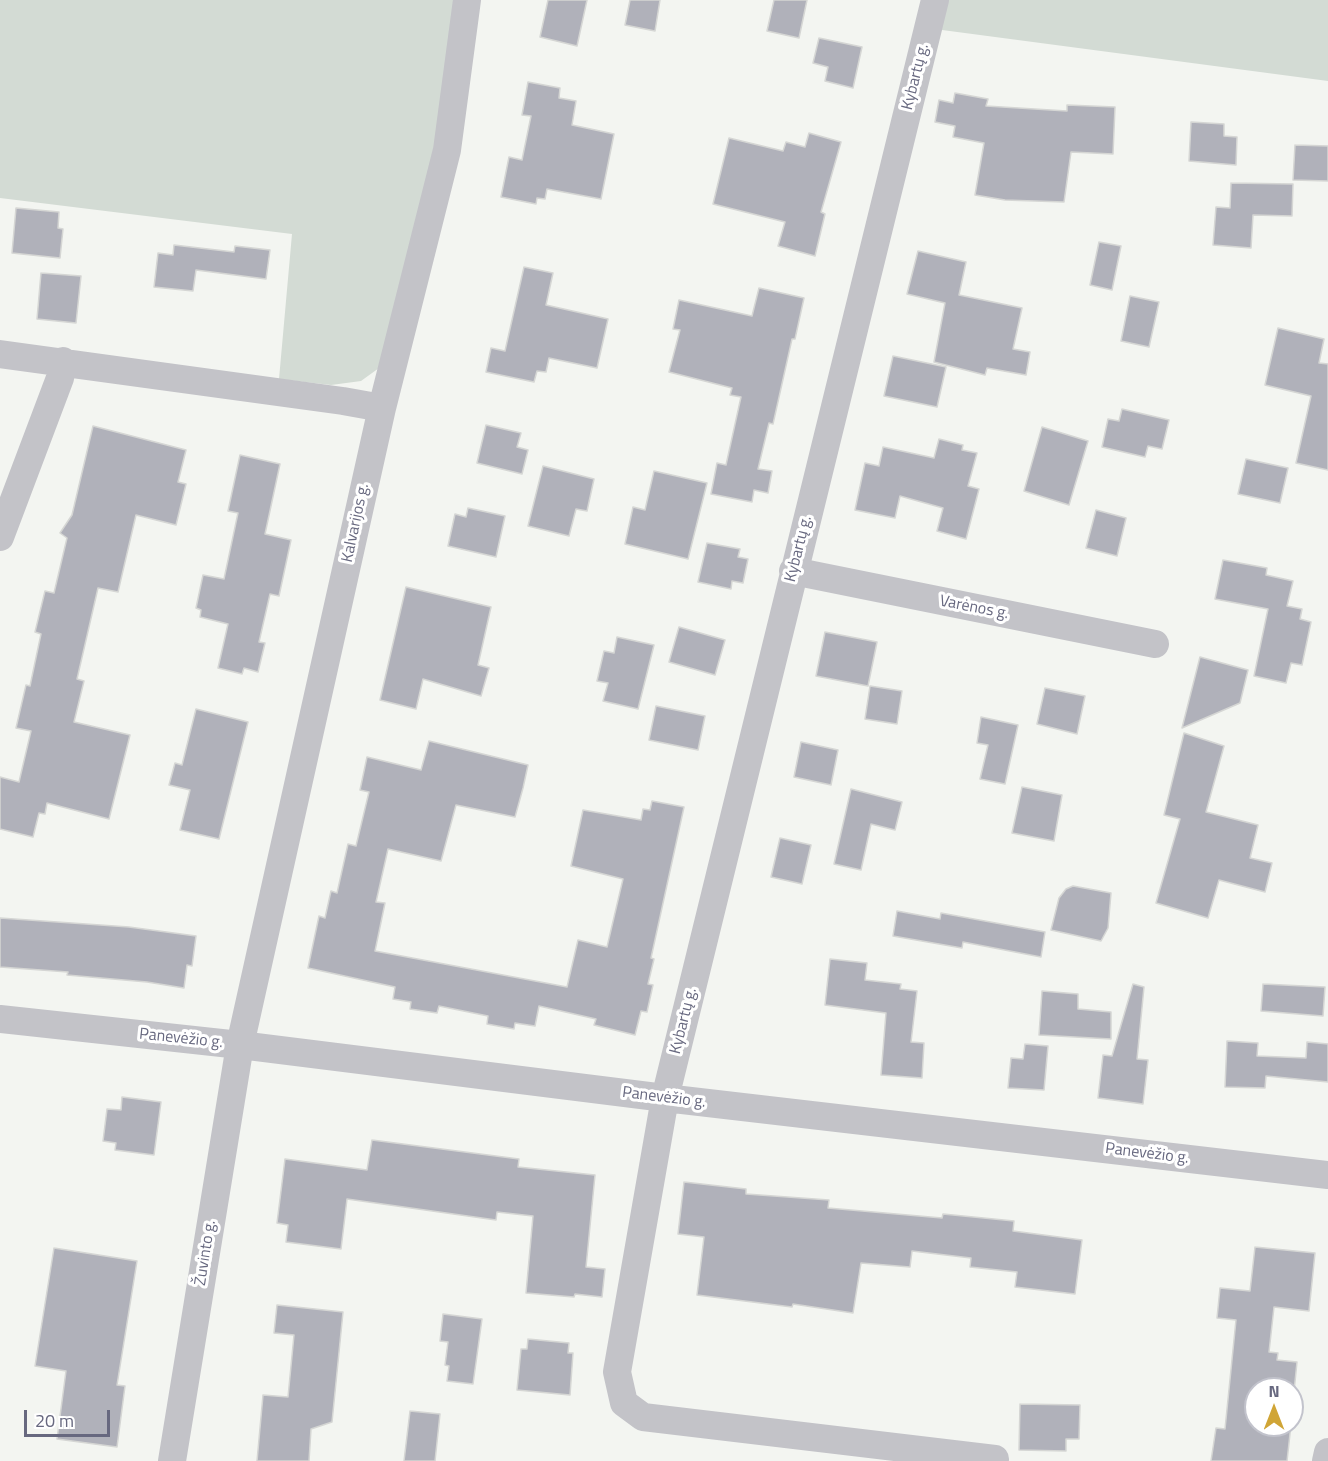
<!DOCTYPE html>
<html>
<head>
<meta charset="utf-8">
<style>
	body { margin:0 }
	#map { position:relative; width:1328px; height:1461px; overflow:hidden; background:#f3f5f1; font-family:"Titillium Web",sans-serif }
	canvas { display:block }
	.north { position:absolute; left:1244px; top:1377px; width:60px; height:60px; box-sizing:border-box; background:#fff; border:2px solid #c2c3cc; border-radius:50%; rotate:0deg; font-size:16px; font-weight:700; line-height:24px; text-align:center; color:#67687f }
	.north::after { content:''; display:block; margin:auto; width:21px; height:27px; background:#d0a536; clip-path:polygon(50% 0,100% 100%,50% 72%,0 100%) }
	.scale { position:absolute; left:24px; top:1410px; width:86px; height:27px; box-sizing:border-box; border:3px solid #67687f; border-top:0; padding-left:8px; font-size:18px; line-height:21px; white-space:nowrap; color:#67687f; -webkit-text-stroke:4px #fff; paint-order:stroke }
</style>
</head>
<body>
<div id="map">
<canvas width="1328" height="1461"></canvas>
<div class="north">N</div>
<div class="scale">20 m</div>
</div>
<script>
const g = document.querySelector('canvas').getContext('2d');
g.lineJoin = 'round';
function fillPath(path, color) {
  g.fillStyle = color;
  g.fill(path, 'evenodd');
}
function shape(rows) {
  const path = new Path2D();
  for (const r of rows) {
    path.moveTo(r[0], r[1]);
    for (let i = 2; i < r.length; i += 2) path.lineTo(r[i], r[i + 1]);
  }
  return path;
}
function trace(path, color, width, dash) {
  g.strokeStyle = color;
  g.lineWidth = width;
  g.lineCap = dash ? 'butt' : 'round';
  g.setLineDash(dash || []);
  g.stroke(path);
}
function label(font, color, halo, rows, align = 'center') {
  g.font = font + ' "Titillium Web",sans-serif';
  g.lineWidth = 6;
  g.setLineDash([]);
  g.textBaseline = 'middle';
  g.strokeStyle = halo;
  g.fillStyle = color;
  for (const [text, x, y, turn = 0] of rows) {
    g.save();
    g.translate(x, y);
    g.rotate((+turn || 0) * Math.PI / 180);
    g.textAlign = isNaN(turn) ? turn : align;
    if (halo) g.strokeText(text, 0, 0);
    g.fillText(text, 0, 0);
    g.restore();
  }
}
fillPath(shape([
	[0,0,455,0,438,141,379,368,361,381,331,385,279,379,292,234,0,198],
	[935,0,1328,0,1328,81,927,28]
]), '#d3dbd4');
const building = shape([
	[548,0,587,0,577,46,540,37,548,0],
	[630,0,660,0,655,31,625,25,630,0],
	[774,0,807,0,799,38,767,31,774,0],
	[819,38,862,47,853,88,825,81,828,67,813,63,819,38],
	[528,82,560,88,559,98,576,101,572,125,614,134,601,199,547,189,545,199,537,198,536,204,501,197,509,157,522,160,531,116,522,115,528,82],
	[955,93,988,99,986,106,1067,111,1067,105,1115,107,1113,154,1071,152,1064,202,1005,200,975,195,984,143,953,137,955,126,935,122,939,100,953,103,955,93],
	[1191,122,1224,124,1224,136,1237,137,1236,165,1189,161,1191,122],
	[809,133,841,142,821,212,825,214,815,256,778,246,785,222,713,204,729,138,783,151,786,142,805,147,809,133],
	[1295,145,1328,146,1328,181,1293,180,1295,145],
	[1231,183,1293,184,1292,216,1253,215,1251,248,1213,245,1216,207,1230,208,1231,183],
	[16,208,59,212,58,228,63,229,60,258,12,253,16,208],
	[1099,242,1121,246,1112,290,1090,285,1099,242],
	[174,245,234,252,235,246,270,250,266,279,196,270,193,291,154,287,158,253,173,255,174,245],
	[918,251,966,262,959,295,1022,308,1013,349,1030,352,1026,375,987,368,985,375,934,362,945,303,907,294,918,251],
	[524,267,553,273,546,305,608,319,597,368,549,358,546,372,537,371,534,382,486,372,491,348,505,351,524,267],
	[41,273,81,276,76,323,37,319,41,273],
	[759,288,804,298,795,339,792,339,773,424,769,423,758,469,772,471,768,493,754,490,752,502,711,494,717,463,726,465,741,397,730,395,732,388,669,372,680,330,673,329,679,300,752,316,759,288],
	[1130,296,1159,302,1149,347,1121,341,1130,296],
	[1278,328,1324,339,1319,363,1328,364,1328,470,1296,463,1311,396,1265,385,1278,328],
	[893,356,946,367,937,407,884,396,893,356],
	[1122,409,1169,420,1162,449,1148,446,1145,457,1102,447,1108,419,1119,421,1122,409],
	[486,425,521,433,517,447,528,450,522,474,477,463,486,425],
	[93,426,186,450,178,482,186,484,176,525,136,515,118,592,98,588,77,679,84,681,74,722,130,735,109,819,47,803,45,814,39,813,33,837,0,829,0,777,19,782,31,731,16,728,26,685,30,686,41,634,35,632,45,591,54,593,67,538,60,533,72,515,93,426],
	[1042,427,1088,441,1069,505,1024,491,1042,427],
	[939,439,963,445,962,450,977,453,968,486,979,489,966,539,937,531,943,508,900,496,895,518,855,510,865,463,879,466,883,447,934,458,939,439],
	[240,455,280,464,265,534,291,540,279,596,270,594,259,642,265,643,258,672,244,668,242,674,218,668,228,624,200,617,201,610,196,608,203,575,224,579,238,513,228,511,240,455],
	[1246,459,1288,468,1280,503,1238,494,1246,459],
	[543,466,594,479,587,511,576,509,569,536,528,526,543,466],
	[654,471,707,483,688,559,625,544,633,507,645,510,654,471],
	[468,508,505,516,496,557,448,546,455,514,466,517,468,508],
	[1096,510,1126,518,1117,556,1086,548,1096,510],
	[707,543,740,549,738,557,748,559,743,583,732,581,731,589,698,582,707,543],
	[1223,560,1267,568,1266,575,1293,581,1287,606,1302,609,1300,619,1311,622,1302,665,1291,663,1286,683,1254,676,1268,609,1215,599,1223,560],
	[406,587,491,607,478,665,489,668,481,696,423,679,416,709,380,700,406,587],
	[679,627,725,640,715,675,669,662,679,627],
	[825,632,877,642,868,686,816,676,825,632],
	[617,637,654,645,638,709,603,701,608,683,597,681,604,651,614,653,617,637],
	[1200,657,1248,670,1240,703,1182,728,1200,657],
	[870,686,902,691,897,724,865,719,870,686],
	[1045,688,1085,696,1077,734,1037,724,1045,688],
	[656,706,705,716,698,750,649,740,656,706],
	[196,709,248,722,219,839,180,830,190,790,169,785,175,763,182,765,196,709],
	[981,717,1018,725,1005,784,980,779,988,745,977,743,981,717],
	[1184,733,1224,746,1206,812,1258,825,1250,858,1272,863,1265,892,1219,880,1208,918,1156,903,1180,819,1164,815,1184,733],
	[429,741,528,765,523,788,515,817,456,805,441,861,388,849,376,902,385,903,375,951,567,987,578,940,607,947,623,879,571,866,583,810,641,820,643,809,650,810,652,801,684,807,651,958,654,959,648,984,653,985,647,1012,641,1011,635,1035,594,1025,596,1019,539,1006,535,1026,515,1023,514,1029,487,1024,488,1016,439,1006,437,1013,410,1009,411,1002,393,999,395,987,308,968,319,916,325,918,331,891,337,893,348,844,356,846,369,792,360,790,367,757,421,770,429,741],
	[801,742,838,750,831,785,794,777,801,742],
	[1022,787,1062,795,1054,841,1012,833,1022,787],
	[851,789,902,802,895,830,871,824,861,870,834,864,851,789],
	[780,838,811,845,802,884,771,877,780,838],
	[1073,886,1111,893,1108,928,1101,941,1051,930,1059,898,1066,889,1073,886],
	[897,911,940,919,941,913,1045,932,1041,957,963,942,962,948,893,936,897,911],
	[0,918,129,927,196,936,192,966,187,965,184,988,147,982,67,975,68,972,0,967,0,918],
	[830,959,867,963,865,980,901,984,900,989,917,991,911,1042,924,1043,922,1078,881,1075,886,1013,825,1005,830,959],
	[1133,984,1144,987,1137,1059,1148,1060,1143,1104,1098,1098,1103,1055,1112,1056,1133,984],
	[1263,984,1325,987,1323,1016,1261,1011,1263,984],
	[1042,991,1078,994,1078,1009,1111,1012,1111,1039,1039,1035,1042,991],
	[1227,1041,1258,1043,1257,1056,1306,1058,1307,1042,1328,1044,1328,1082,1266,1076,1265,1088,1225,1087,1227,1041],
	[1025,1044,1048,1046,1044,1090,1008,1088,1011,1058,1023,1059,1025,1044],
	[122,1097,161,1102,154,1155,115,1150,116,1143,103,1141,107,1109,121,1110,122,1097],
	[372,1140,519,1159,518,1167,595,1175,586,1267,605,1269,602,1297,575,1294,574,1297,526,1293,533,1216,497,1212,496,1220,347,1199,341,1249,286,1242,288,1225,277,1223,285,1159,367,1170,372,1140],
	[684,1182,746,1189,746,1194,829,1200,828,1208,942,1218,943,1214,1014,1221,1013,1231,1082,1240,1075,1294,1015,1287,1017,1272,970,1267,971,1258,912,1251,910,1267,861,1263,853,1313,793,1304,792,1307,697,1295,704,1237,678,1234,684,1182],
	[1255,1247,1315,1253,1309,1311,1274,1307,1269,1352,1278,1353,1277,1360,1297,1362,1292,1411,1292,1389,1256,1389,1256,1425,1291,1425,1287,1461,1211,1461,1216,1428,1225,1429,1236,1320,1217,1318,1220,1288,1250,1291,1255,1247],
	[54,1248,137,1261,117,1385,125,1386,117,1447,57,1439,66,1371,35,1366,54,1248],
	[277,1305,343,1312,332,1422,311,1429,309,1461,257,1461,263,1395,288,1397,294,1335,274,1333,277,1305],
	[443,1314,482,1319,473,1384,447,1381,449,1366,445,1365,448,1342,440,1341,443,1314],
	[528,1339,569,1343,568,1353,573,1353,570,1395,517,1390,521,1349,527,1349,528,1339],
	[1020,1404,1080,1405,1079,1439,1066,1439,1066,1451,1019,1450,1020,1404],
	[410,1411,440,1414,435,1461,404,1461,410,1411]
]);
fillPath(building, '#b0b1ba');
trace(building, '#d5d6d4', 1.5);
trace(shape([
	[935,0,665,1098,617,1372,624,1403,643,1417,995,1459],
	[0,354,343,401,382,408],
	[0,537,60,378,63,361],
	[793,571,1155,644],
	[0,1019,240,1045,665,1098,1328,1175],
	[172,1461,240,1045,382,408,447,150,467,0],
	[1326,1461,1328,1452]
]), '#c3c3c8', 28);
label('16px', '#67687f', '#fff', [
	["Kybartų g.",916,77,-76],
	["Kalvarijos g.",356,523,-78],
	["Kybartų g.",799,549,-76],
	["Varėnos g.",974,608,11],
	["Kybartų g.",684,1021,-76],
	["Panevėžio g.",181,1039,6],
	["Panevėžio g.",664,1098,7],
	["Panevėžio g.",1147,1154,7],
	["Žuvinto g.",206,1253,-81]
]);
</script>
</body>
</html>
